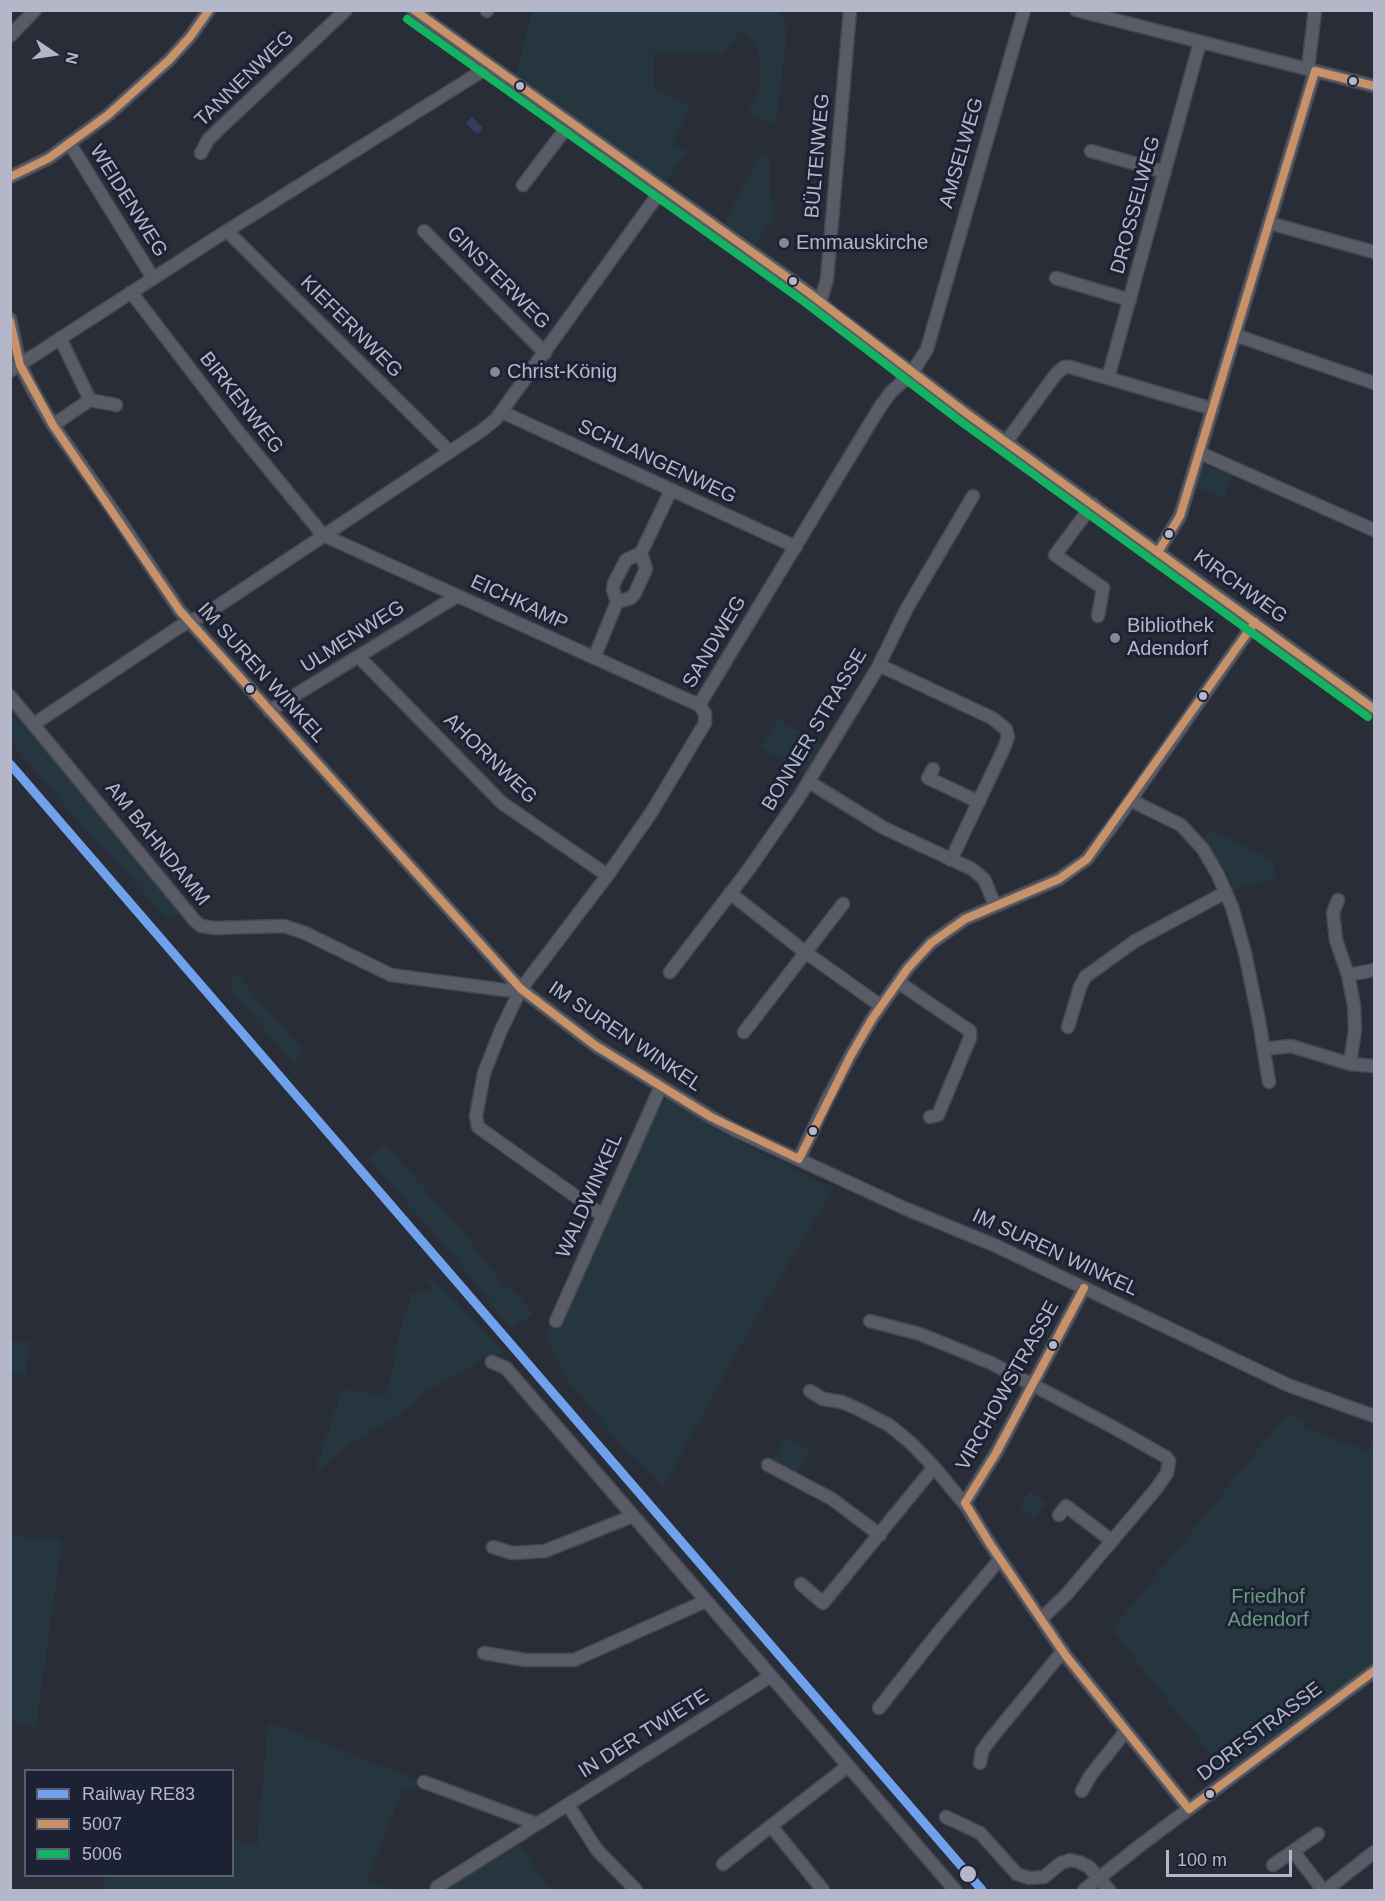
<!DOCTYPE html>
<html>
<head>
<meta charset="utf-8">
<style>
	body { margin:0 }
	#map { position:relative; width:1385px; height:1901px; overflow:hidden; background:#292d38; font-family:Arial,sans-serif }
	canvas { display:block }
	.frame { position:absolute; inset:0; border:12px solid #b3b7c9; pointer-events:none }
	.legend { position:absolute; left:24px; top:1769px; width:210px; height:108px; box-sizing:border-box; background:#1c2133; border:2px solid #585d6f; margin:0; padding:8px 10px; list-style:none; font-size:18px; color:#b3b7c9 }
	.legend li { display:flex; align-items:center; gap:12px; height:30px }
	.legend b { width:30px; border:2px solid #585d6f }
	.north { position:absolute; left:24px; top:24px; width:60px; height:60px; -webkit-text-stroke:4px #1c2133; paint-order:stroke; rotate:103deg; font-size:16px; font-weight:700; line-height:24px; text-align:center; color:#b3b7c9 }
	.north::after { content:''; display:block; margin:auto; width:21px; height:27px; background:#b3b7c9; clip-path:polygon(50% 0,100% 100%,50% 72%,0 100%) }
	.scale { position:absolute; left:1166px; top:1850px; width:126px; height:27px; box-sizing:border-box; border:3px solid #b3b7c9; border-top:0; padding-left:8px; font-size:18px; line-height:21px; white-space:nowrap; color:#b3b7c9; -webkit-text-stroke:4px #1c2133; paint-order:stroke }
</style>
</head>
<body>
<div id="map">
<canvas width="1385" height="1901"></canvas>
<div class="frame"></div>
<ul class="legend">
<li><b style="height:8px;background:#6fa1ed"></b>Railway RE83</li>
<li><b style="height:8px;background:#c7916a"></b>5007</li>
<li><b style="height:8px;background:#13b361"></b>5006</li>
</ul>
<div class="north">N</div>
<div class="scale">100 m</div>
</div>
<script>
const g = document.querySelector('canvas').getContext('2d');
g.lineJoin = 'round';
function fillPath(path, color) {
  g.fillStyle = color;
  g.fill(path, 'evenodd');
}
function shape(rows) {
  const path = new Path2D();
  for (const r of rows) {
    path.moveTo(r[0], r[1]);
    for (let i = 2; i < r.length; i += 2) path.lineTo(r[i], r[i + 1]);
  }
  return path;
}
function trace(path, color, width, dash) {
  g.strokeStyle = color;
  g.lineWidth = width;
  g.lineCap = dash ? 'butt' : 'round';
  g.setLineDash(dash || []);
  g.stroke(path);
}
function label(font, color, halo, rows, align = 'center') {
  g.font = font + ' Arial,sans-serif';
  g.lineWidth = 6;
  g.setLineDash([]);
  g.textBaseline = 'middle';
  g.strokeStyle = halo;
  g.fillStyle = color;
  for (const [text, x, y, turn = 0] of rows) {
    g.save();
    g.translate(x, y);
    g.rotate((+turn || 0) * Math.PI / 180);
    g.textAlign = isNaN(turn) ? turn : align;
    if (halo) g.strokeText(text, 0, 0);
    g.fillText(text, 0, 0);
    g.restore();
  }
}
fillPath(shape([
	[532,11,781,11,787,35,777,116,772,125,748,113,759,90,761,81,760,61,755,41,741,31,723,54,653,53,653,87,690,108,673,144,688,151,665,183,516,75],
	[764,154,769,156,772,220,755,244,725,223,759,156],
	[1206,465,1233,474,1224,497,1196,488,1203,466],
	[10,702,182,911,170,921,72,814,11,742],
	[778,719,824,746,807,775,761,747],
	[1210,830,1271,859,1276,877,1234,890,1226,872,1204,838],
	[233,971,304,1051,294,1063,231,991],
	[668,1099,758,1152,786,1163,814,1180,834,1187,745,1337,663,1487,636,1457,629,1455,563,1374,563,1370,546,1338,548,1330,562,1322,659,1103],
	[385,1144,462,1231,506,1288,508,1285,533,1314,510,1328,464,1268,368,1158],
	[425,1279,436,1281,504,1353,486,1357,418,1397,403,1412,345,1447,314,1474,342,1390,387,1395,403,1319,412,1293,435,1292],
	[10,1341,29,1342,26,1375,11,1373],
	[1287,1414,1305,1421,1302,1428,1369,1451,1374,1436,1374,1662,1225,1772,1112,1630],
	[786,1438,810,1452,797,1474,773,1460],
	[1030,1491,1046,1503,1035,1518,1019,1507],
	[11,1536,62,1540,36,1727,11,1722],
	[268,1722,418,1780,414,1792,404,1788,366,1881,393,1890,104,1890,105,1876,232,1876,233,1839,257,1846],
	[517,1840,542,1879,553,1890,437,1890]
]), '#26363e');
fillPath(shape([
	[472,117,482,127,480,133,476,133,466,123]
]), '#343d60');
const minor = shape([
	[413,10,809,293,829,310,966,413,1374,709],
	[1076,10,1374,86],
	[487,11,487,10],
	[10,36,35,10],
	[1308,69,1315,10],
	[70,144,153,278],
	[1091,151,1165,172],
	[201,153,208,140,219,129,346,10],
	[10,177,49,158,108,115,169,60,190,37,209,10],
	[523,185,570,123],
	[1269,223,1374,252],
	[227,231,449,451],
	[424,231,545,353],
	[1056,278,1130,300],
	[131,292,236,429,323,535,699,705],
	[820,303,827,279,850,10],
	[10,319,20,365,35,394,53,425,116,515,180,611,521,989,596,1046,711,1117,735,1130,904,1208,994,1245,1288,1385,1374,1416],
	[1235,335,1374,383],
	[60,338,90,400],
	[10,371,214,239,490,66],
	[1108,378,1200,42],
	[502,412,796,547],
	[53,425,90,400,116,405],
	[1006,442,1056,374,1064,367,1070,367,1213,409],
	[1200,453,1374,530],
	[1093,504,1055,555,1103,588,1098,616],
	[1158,552,1180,516,1315,71],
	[617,602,631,598,635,593,646,569,641,553],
	[359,657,502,803,607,875],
	[594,658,617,602,613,590,614,583,626,560,641,553,671,490],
	[879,665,992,718,1006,729,1008,737,1004,748,951,860],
	[10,696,195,921,201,926,215,928,284,926,305,933,391,975,504,990,521,989],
	[269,711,457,596],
	[34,724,179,627,209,612,481,431,496,419,662,189],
	[933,769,928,778,979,802],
	[809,782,884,828,972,869,984,879,995,905],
	[1130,800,1181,825,1203,849,1218,875,1232,907,1245,953,1259,1021,1269,1082],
	[730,893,805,952,881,1006],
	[1338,900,1333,913,1336,940,1348,975,1354,1005,1355,1029,1350,1064],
	[670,972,749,869,799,797,877,669,907,608,973,496],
	[1348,975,1374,970],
	[898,982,970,1031,970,1038,938,1115,930,1117],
	[1068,1027,1080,987,1085,977,1135,941,1226,892],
	[744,1032,843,904],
	[1264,1049,1291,1046,1350,1064,1374,1066],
	[799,1159,828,1098,851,1055,872,1019,908,968,931,943,965,919,1059,879,1087,859,1115,822,1255,622],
	[602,1215,478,1127,476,1116,484,1073,501,1030,521,989,607,876,651,813,705,723,705,713,699,705,880,407,891,392,912,373,927,349,1024,10],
	[556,1321,661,1086],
	[870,1321,920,1334,991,1363,1111,1426,1166,1457,1169,1461,1167,1473,1156,1489,1066,1595,1041,1619],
	[492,1362,506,1368,955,1890],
	[810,1391,823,1399,842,1402,858,1409,889,1425,911,1443,934,1467,967,1507,990,1544,1066,1656,1189,1809],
	[768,1465,832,1499,880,1535],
	[965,1503,996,1453,1084,1288],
	[1059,1515,1066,1506,1112,1541],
	[493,1547,512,1553,545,1551,633,1516],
	[801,1584,823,1603,934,1467],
	[484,1653,525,1660,574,1660,706,1601],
	[879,1708,938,1633,1000,1559],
	[980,1763,982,1751,993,1736,1063,1651],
	[424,1782,537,1824,771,1676],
	[1082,1791,1090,1776,1126,1731],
	[568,1805,597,1850,636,1890],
	[946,1817,980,1833,1017,1874,1029,1878,1044,1877,1061,1863,1070,1860,1079,1862,1089,1867,1109,1890],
	[1293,1851,1323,1890],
	[723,1864,771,1826],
	[1273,1865,1318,1834],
	[437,1887,537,1824],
	[823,1890,771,1826,848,1766],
	[1084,1890,1142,1844,1374,1671],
	[1326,1890,1374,1852]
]);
trace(minor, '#454851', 15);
trace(minor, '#595c66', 12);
trace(shape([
	[414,10,809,293,966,413,1374,709],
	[1315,71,1374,86],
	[10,177,49,158,108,115,169,60,190,37,209,10],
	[10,321,20,365,53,425,180,611,521,989,596,1046,711,1117,799,1159],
	[1158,552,1180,516,1315,71],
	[799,1159,851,1055,872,1019,908,968,931,943,965,919,1059,879,1087,859,1255,622],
	[965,1503,990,1544,1066,1656,1189,1809],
	[965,1503,996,1453,1084,1288],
	[1189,1809,1374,1671]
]), '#c7916a', 8);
trace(shape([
	[407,19,803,301,960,421,1368,717]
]), '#13b361', 8);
trace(shape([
	[10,764,982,1890]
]), '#6fa1ed', 9);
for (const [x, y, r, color] of [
	[1353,81,5,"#b3b7c9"],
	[520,86,5,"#b3b7c9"],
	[784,243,6,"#838796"],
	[793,281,5,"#b3b7c9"],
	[495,372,6,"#838796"],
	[1169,534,5,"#b3b7c9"],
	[1115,638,6,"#838796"],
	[250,689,5,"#b3b7c9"],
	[1203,696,5,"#b3b7c9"],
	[813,1131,5,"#b3b7c9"],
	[1053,1345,5,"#b3b7c9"],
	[1210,1794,5,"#b3b7c9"],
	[968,1874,9,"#b3b7c9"]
]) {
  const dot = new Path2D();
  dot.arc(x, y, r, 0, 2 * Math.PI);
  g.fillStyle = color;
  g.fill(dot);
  trace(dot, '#1c2133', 2);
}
label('20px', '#b3b7c9', '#1c2133', [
	["TANNENWEG",245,79,-44],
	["AMSELWEG",962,153,-74],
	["BÜLTENWEG",818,156,-85],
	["WEIDENWEG",128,201,58],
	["DROSSELWEG",1136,205,-75],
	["GINSTERWEG",498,278,45],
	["KIEFERNWEG",351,327,45],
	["BIRKENWEG",241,403,52],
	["SCHLANGENWEG",657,462,25],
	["KIRCHWEG",1240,587,36],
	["EICHKAMP",519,603,25],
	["ULMENWEG",353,637,-32],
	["SANDWEG",715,642,-59],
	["IM SUREN WINKEL",261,673,48],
	["BONNER STRASSE",815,730,-59],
	["AHORNWEG",490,759,44],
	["AM BAHNDAMM",157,844,51],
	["IM SUREN WINKEL",625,1037,34],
	["WALDWINKEL",590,1196,-66],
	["IM SUREN WINKEL",1055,1253,25],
	["VIRCHOWSTRASSE",1008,1386,-61],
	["DORFSTRASSE",1260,1732,-37],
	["IN DER TWIETE",644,1734,-32]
]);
label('20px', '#b3b7c9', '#1c2133', [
	["Emmauskirche",796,243],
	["Christ-König",507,372],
	["Bibliothek",1127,626],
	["Adendorf",1127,649]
], 'left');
label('20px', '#699b7e', '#1c2133', [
	["Friedhof",1268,1597],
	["Adendorf",1268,1620]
]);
</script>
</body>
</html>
